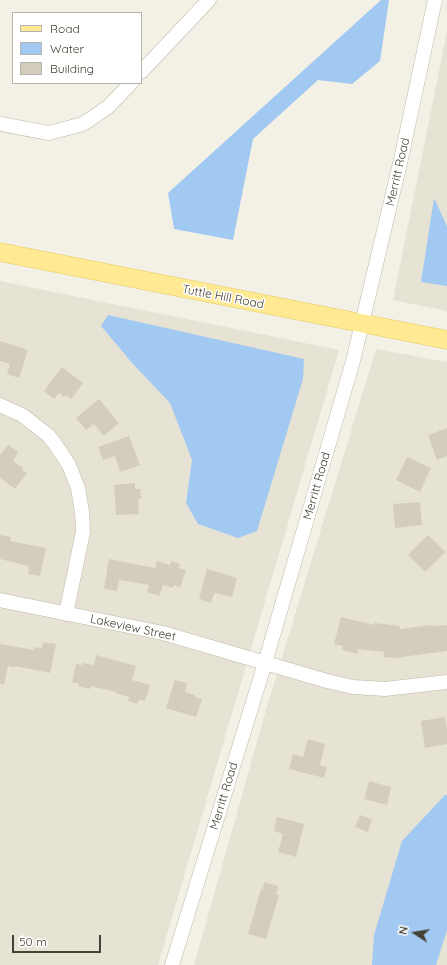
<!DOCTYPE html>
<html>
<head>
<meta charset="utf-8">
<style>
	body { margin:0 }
	#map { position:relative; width:447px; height:965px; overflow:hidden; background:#f3f0e6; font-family:Quicksand,sans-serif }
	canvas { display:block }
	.legend { position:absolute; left:12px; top:12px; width:130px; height:72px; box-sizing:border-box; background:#fff; border:1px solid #b5b3ae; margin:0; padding:5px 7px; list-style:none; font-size:12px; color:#464135 }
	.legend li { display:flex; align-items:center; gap:8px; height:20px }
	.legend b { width:20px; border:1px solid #b5b3ae }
	.north { position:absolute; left:395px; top:913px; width:40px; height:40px; -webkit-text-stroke:3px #fff; paint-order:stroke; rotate:282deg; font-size:11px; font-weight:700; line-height:16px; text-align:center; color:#464135 }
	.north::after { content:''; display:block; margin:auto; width:14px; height:18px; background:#464135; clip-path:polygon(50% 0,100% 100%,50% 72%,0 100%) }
	.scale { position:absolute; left:12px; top:935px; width:89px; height:18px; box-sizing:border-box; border:2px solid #464135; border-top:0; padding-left:5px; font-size:12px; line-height:14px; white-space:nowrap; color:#464135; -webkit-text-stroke:3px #fff; paint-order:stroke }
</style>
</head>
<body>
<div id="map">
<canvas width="447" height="965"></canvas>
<ul class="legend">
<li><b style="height:5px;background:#ffea93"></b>Road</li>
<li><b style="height:11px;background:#a1c9f2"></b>Water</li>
<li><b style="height:11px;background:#d5cdbb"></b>Building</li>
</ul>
<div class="north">N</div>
<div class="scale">50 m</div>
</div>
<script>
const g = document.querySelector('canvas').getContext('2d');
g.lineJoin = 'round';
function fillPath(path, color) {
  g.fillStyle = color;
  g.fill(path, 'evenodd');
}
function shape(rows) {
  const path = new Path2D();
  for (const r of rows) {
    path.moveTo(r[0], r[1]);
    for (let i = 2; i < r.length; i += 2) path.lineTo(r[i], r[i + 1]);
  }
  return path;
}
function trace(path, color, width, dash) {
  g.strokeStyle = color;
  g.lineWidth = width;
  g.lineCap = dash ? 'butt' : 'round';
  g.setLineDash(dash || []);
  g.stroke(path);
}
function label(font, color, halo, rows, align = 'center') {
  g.font = font + ' Quicksand,sans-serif';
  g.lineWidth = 3;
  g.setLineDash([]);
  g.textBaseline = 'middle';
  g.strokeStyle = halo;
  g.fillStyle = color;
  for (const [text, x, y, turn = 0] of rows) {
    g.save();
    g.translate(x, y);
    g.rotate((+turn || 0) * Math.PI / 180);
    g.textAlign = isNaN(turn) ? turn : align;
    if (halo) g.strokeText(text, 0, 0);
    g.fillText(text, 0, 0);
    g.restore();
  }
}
fillPath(shape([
	[447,31,447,311,393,300],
	[0,281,339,350,158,965,0,965],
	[376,349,447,362,447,965,194,965,268,703]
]), '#e7e3d4');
fillPath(shape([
	[381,0,389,0,380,61,352,84,318,80,253,139,233,240,174,229,168,193],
	[434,198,447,226,447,286,421,282],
	[108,315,304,359,303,379,257,531,238,538,198,524,186,503,192,460,170,403,133,364,101,326],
	[445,795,447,795,447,930,436,965,372,965,374,935,402,841]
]), '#a1c9f2');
fillPath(shape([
	[0,341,28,350,19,378,7,374,10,364,0,361],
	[62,367,83,383,71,399,66,395,64,397,59,393,54,399,44,391],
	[99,399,119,423,104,436,94,424,86,430,76,418],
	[447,428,447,456,437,460,428,435],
	[129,436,140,465,120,472,115,456,103,460,98,447],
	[8,445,18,452,13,461,23,468,22,470,27,473,15,489,0,478,0,455],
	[407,457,431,468,420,492,396,480],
	[135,483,135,489,140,489,141,499,138,499,139,514,116,515,114,485],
	[420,502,422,525,395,528,393,504],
	[0,535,11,537,10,541,46,548,40,576,28,574,29,566,0,559],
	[428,535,445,552,425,572,408,555],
	[109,559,155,568,157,561,170,565,171,561,180,564,179,568,186,570,180,587,174,585,173,588,163,585,159,596,147,592,149,585,119,580,117,591,104,589],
	[207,569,237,578,232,597,214,593,211,603,199,599],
	[341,617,374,625,374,623,400,626,400,629,431,625,431,626,447,625,447,651,395,658,383,657,384,652,358,649,357,654,342,650,343,646,334,644],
	[43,642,56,644,50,673,15,666,15,668,8,666,4,685,0,684,0,644,34,650,35,647,42,648],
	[96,655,136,666,132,680,150,685,145,701,139,700,137,704,128,701,129,697,116,693,116,692,91,686,90,689,78,686,79,684,72,682,76,664,82,665,83,663,94,665],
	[175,680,187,683,185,692,195,695,195,697,202,699,196,717,166,708],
	[445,717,447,731,447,744,425,748,421,721],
	[308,739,325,744,320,765,327,767,324,778,289,769,293,754,303,757],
	[369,781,391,787,387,805,364,799],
	[360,815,372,819,368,832,355,827],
	[277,817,304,824,296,857,278,852,283,834,274,831],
	[265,882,278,886,276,894,279,895,266,939,248,934,261,889,262,890]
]), '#d5cdbb');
const minor = shape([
	[141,72,209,0],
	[0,124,49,133,83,124,108,107,131,83],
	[0,405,22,415,49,436,55,444,69,465,78,488,82,512,83,532,66,614],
	[0,600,163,633,327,681,353,687,385,689,447,682],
	[172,965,265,663,353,361,401,159,435,0]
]);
const major = shape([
	[0,252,447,340]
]);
trace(minor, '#bfb9a8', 15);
trace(major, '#e6ca61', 19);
trace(minor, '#fff', 14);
trace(major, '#ffea93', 18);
label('12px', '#464135', '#fff', [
	["Merritt Road",398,172,-77],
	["Tuttle Hill Road",223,297,11],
	["Merritt Road",317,486,-74],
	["Lakeview Street",133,628,12],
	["Merritt Road",224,796,-73]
]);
</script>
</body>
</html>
